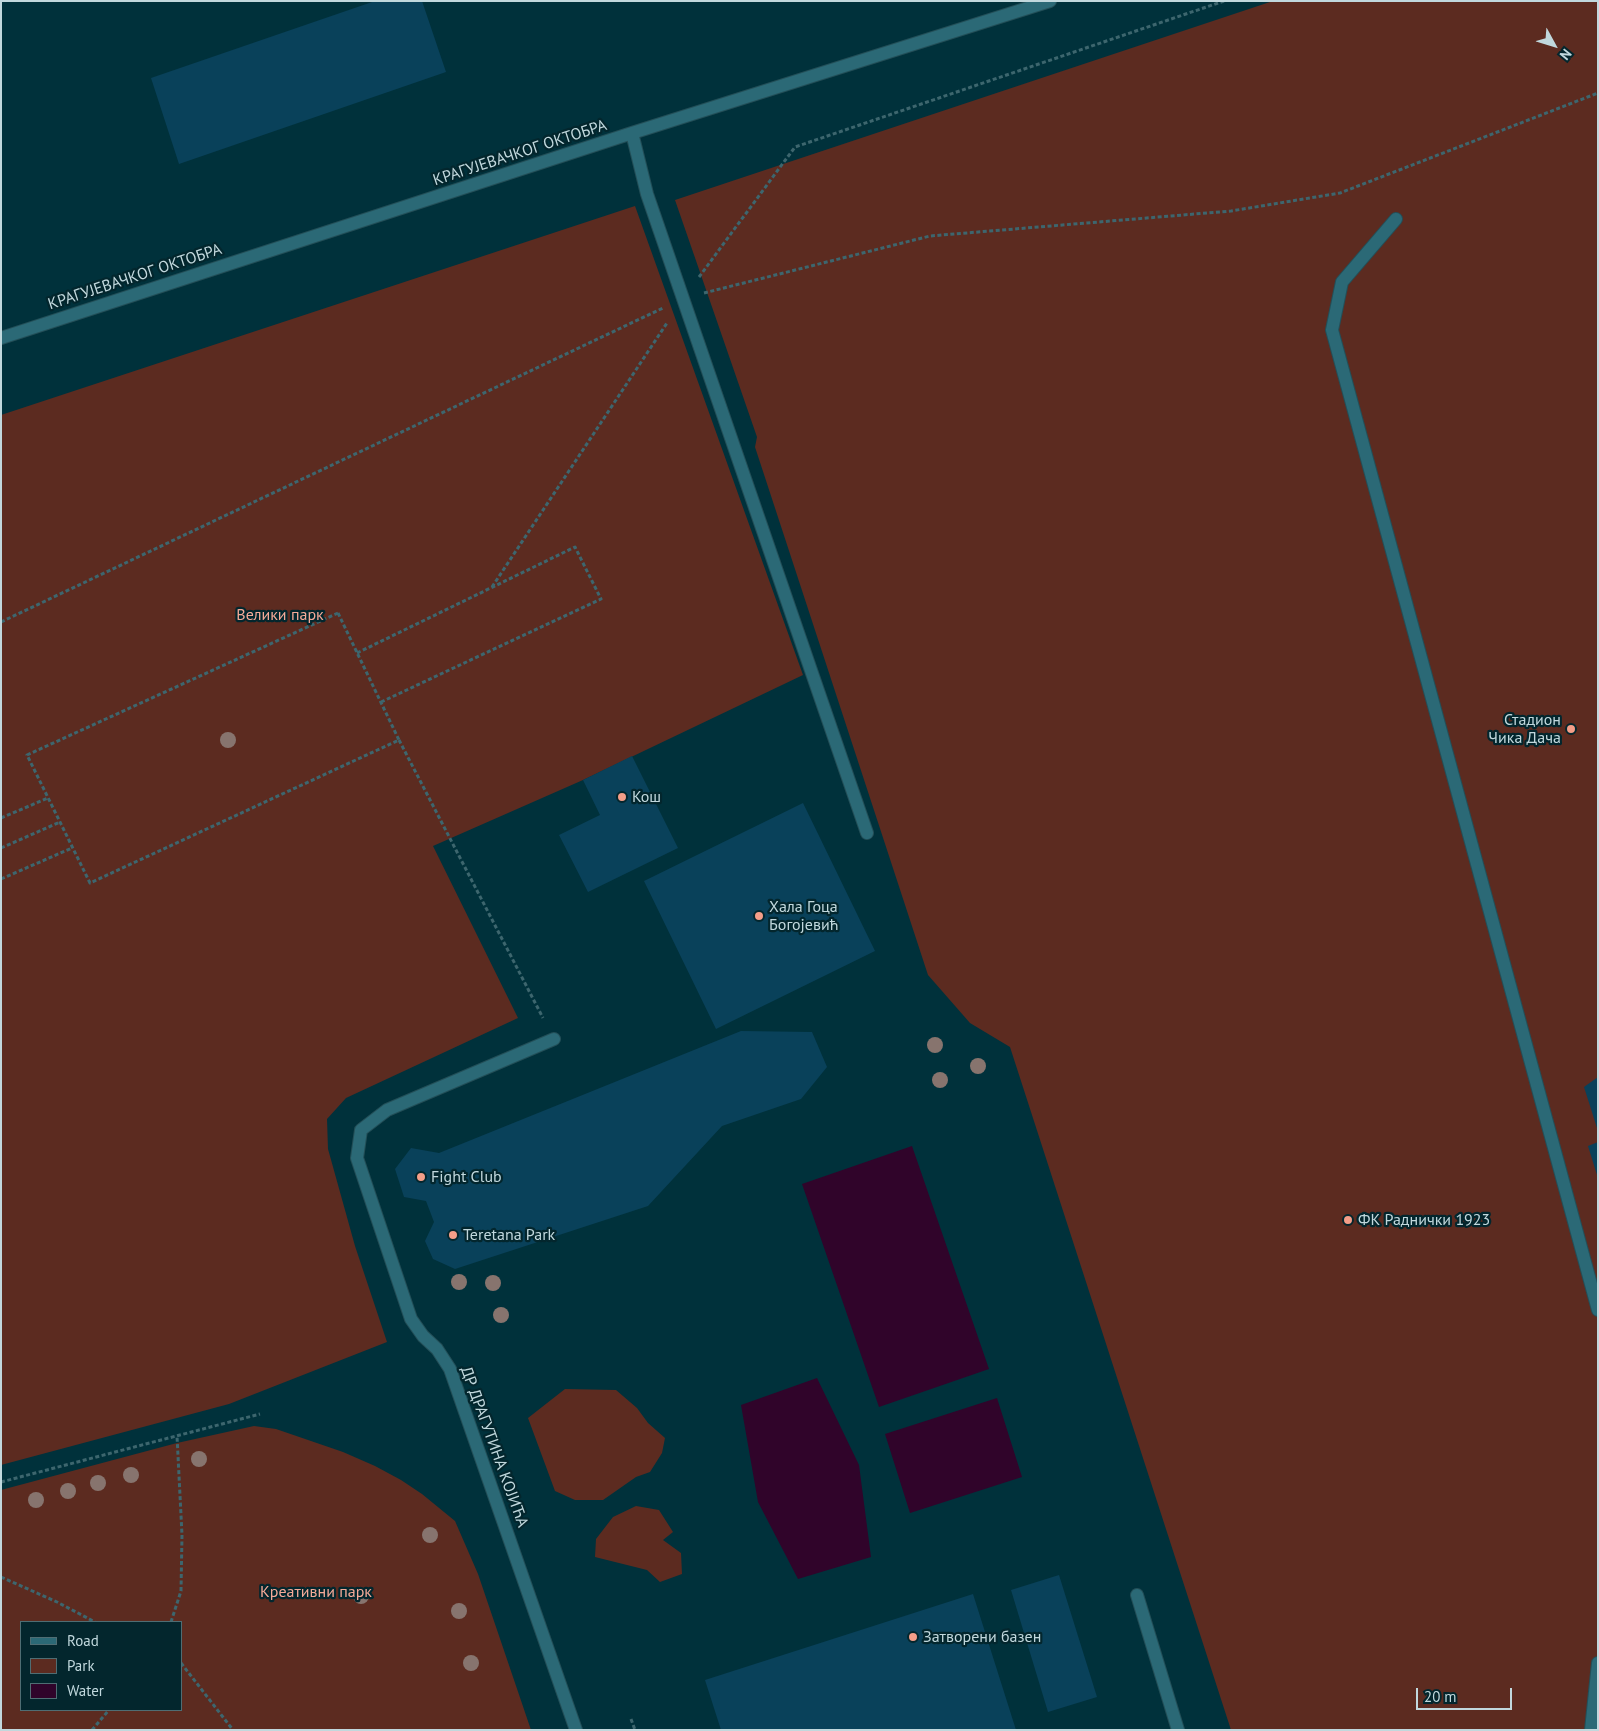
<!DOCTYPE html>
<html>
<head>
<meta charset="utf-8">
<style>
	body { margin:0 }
	#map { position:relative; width:1599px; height:1731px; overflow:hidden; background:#00313b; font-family:"PT Sans",sans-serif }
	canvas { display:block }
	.frame { position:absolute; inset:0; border:2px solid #c1d8dd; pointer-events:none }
	.legend { position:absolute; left:20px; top:1621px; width:162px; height:90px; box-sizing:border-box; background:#03262d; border:1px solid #4f6d73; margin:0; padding:6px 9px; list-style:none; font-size:15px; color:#c1d8dd }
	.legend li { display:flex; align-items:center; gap:10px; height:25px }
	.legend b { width:25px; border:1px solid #4f6d73 }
	.north { position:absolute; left:1529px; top:20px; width:50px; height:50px; -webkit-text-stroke:4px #03262d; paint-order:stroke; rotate:129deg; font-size:14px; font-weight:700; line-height:20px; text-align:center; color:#c1d8dd }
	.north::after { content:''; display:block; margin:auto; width:18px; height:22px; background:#c1d8dd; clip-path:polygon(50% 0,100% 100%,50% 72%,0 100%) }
	.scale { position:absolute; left:1416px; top:1688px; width:96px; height:22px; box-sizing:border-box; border:2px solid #c1d8dd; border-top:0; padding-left:6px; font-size:15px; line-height:18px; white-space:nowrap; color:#c1d8dd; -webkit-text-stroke:4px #03262d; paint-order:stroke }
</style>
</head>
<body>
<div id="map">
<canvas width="1599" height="1731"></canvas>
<div class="frame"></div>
<ul class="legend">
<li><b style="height:6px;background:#2b6976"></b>Road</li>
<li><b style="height:14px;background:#5c2b20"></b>Park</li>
<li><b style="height:14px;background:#30042a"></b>Water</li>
</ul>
<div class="north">N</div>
<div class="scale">20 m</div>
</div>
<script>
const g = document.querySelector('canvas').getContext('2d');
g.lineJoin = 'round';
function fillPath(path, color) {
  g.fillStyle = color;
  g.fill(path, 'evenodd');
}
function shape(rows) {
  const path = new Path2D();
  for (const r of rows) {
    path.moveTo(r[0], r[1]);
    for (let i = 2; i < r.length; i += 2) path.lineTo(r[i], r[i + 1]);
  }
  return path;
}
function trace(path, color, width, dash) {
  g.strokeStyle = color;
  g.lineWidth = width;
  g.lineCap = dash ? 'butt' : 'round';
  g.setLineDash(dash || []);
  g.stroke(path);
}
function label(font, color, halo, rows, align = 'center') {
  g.font = font + ' "PT Sans",sans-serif';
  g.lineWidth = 4.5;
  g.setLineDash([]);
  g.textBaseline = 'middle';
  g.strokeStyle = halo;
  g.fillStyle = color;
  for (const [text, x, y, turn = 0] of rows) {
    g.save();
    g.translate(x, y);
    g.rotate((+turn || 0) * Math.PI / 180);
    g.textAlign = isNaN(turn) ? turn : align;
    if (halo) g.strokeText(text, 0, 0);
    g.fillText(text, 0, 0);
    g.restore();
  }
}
fillPath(shape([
	[1273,1,1598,1,1598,1730,1231,1730,1010,1047,970,1023,928,975,755,447,757,437,675,200],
	[635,206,803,675,583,780,433,846,518,1018,346,1098,327,1119,328,1149,355,1246,387,1342,229,1404,1,1465,1,415],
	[565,1389,616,1390,637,1408,648,1423,665,1438,662,1453,650,1472,636,1477,603,1500,575,1500,555,1491,528,1418],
	[254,1426,276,1429,343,1452,375,1466,401,1480,422,1494,455,1521,478,1574,531,1730,1,1730,1,1490,177,1443],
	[21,1622,181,1622,181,1710,21,1710],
	[636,1506,659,1510,673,1532,663,1540,681,1553,682,1574,660,1582,647,1570,595,1557,596,1539,613,1517]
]), '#5c2b20');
fillPath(shape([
	[912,1146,989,1369,879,1407,802,1184],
	[817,1378,859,1465,871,1557,798,1579,758,1502,741,1405],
	[997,1398,1022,1477,910,1513,885,1434]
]), '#30042a');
fillPath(shape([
	[375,1,422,1,446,72,179,164,151,78],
	[632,756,678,848,588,892,559,835,600,815,583,780],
	[803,803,875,951,716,1029,644,881],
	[741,1031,812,1032,827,1067,801,1099,722,1126,648,1206,455,1269,433,1259,425,1241,434,1222,426,1201,404,1197,395,1169,411,1148,439,1153],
	[1598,1077,1598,1128,1597,1128,1584,1087],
	[1598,1142,1598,1175,1597,1175,1588,1146],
	[1059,1575,1097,1697,1048,1712,1011,1590],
	[973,1594,1016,1730,721,1730,705,1680]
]), '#09415a');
const minor = shape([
	[632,133,647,194,867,833],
	[1396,219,1342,282,1332,330,1598,1310],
	[1,338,632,133,1050,1],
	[554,1039,387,1110,361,1130,357,1158,411,1319,423,1336,437,1349,450,1369,576,1730],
	[1137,1595,1178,1730],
	[1591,1730,1598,1663]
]);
trace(minor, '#234f58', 14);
trace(shape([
	[699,277,795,147,1224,1],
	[704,293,930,236,1231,211,1340,193,1598,93],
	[492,587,667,323],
	[338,613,399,740,90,883,27,755,338,613],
	[1,622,663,308],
	[357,653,575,547,601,599,381,702],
	[399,740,543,1018],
	[1,818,48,798],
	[1,848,60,822],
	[1,879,72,848],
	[1,1482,260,1414],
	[1,1577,57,1602,95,1622],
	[171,1622,181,1591,182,1535,177,1436],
	[181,1663,233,1730],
	[631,1719,635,1730],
	[92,1730,109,1710]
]), '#3d666e', 3, [4, 2.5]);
trace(minor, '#2b6976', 12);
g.fillStyle = '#87746e';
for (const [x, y] of [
	[228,740],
	[935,1045],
	[978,1066],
	[940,1080],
	[459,1282],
	[493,1283],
	[501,1315],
	[199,1459],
	[131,1475],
	[98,1483],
	[68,1491],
	[36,1500],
	[430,1535],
	[361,1596],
	[459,1611],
	[471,1663]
]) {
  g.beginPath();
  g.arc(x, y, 8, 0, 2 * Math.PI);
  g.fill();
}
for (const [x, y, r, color] of [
	[1571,729,5,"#f49e89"],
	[622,797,5,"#f49e89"],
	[759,916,5,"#f49e89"],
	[421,1177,5,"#f49e89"],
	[1348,1220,5,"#f49e89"],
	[453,1235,5,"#f49e89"],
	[913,1637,5,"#f49e89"]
]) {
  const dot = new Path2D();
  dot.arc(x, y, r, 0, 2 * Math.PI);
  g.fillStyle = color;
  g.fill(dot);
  trace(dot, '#03262d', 2);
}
label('16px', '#c1d8dd', '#03262d', [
	["КРАГУЈЕВАЧКОГ ОКТОБРА",520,153,-18],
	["КРАГУЈЕВАЧКОГ ОКТОБРА",135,277,-18],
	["ДР ДРАГУТИНА КОЈИЋА",494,1447,70]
]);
label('16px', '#f5aa98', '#03262d', [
	["Велики парк",280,615],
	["Креативни парк",316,1592]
]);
label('16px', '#c1d8dd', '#03262d', [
	["Стадион",1561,720,"right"],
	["Чика Дача",1561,738,"right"],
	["Кош",632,797],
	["Хала Гоца",769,907],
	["Богојевић",769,925],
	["Fight Club",431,1177],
	["ФК Раднички 1923",1358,1220],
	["Teretana Park",463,1235],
	["Затворени базен",923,1637]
], 'left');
</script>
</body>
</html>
